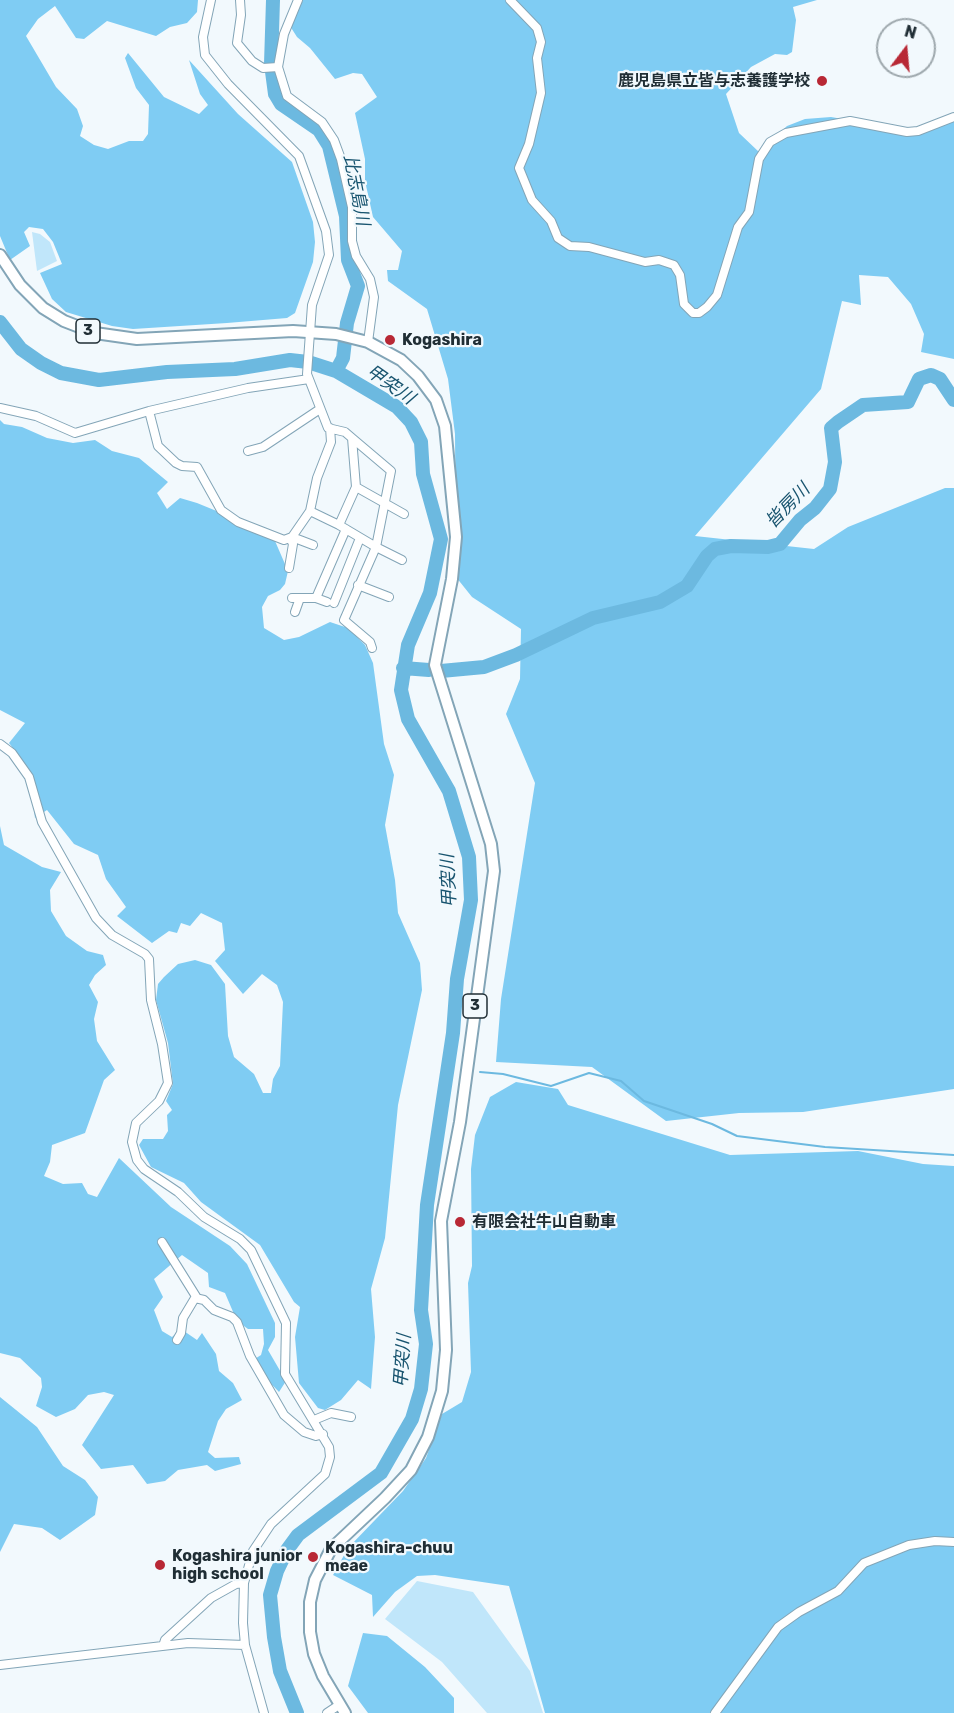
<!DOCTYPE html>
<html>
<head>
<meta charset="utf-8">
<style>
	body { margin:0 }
	#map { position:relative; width:954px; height:1713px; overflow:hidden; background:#f2f9fd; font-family:Rubik,sans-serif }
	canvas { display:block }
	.north { position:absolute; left:876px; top:18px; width:60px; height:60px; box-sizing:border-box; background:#f2f9fd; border:2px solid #9ea8ad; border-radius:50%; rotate:16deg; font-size:16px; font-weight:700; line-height:24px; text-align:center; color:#202e35 }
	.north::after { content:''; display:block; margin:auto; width:21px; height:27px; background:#b82835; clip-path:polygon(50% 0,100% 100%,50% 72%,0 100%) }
</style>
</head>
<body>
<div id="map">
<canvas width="954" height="1713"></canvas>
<div class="north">N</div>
</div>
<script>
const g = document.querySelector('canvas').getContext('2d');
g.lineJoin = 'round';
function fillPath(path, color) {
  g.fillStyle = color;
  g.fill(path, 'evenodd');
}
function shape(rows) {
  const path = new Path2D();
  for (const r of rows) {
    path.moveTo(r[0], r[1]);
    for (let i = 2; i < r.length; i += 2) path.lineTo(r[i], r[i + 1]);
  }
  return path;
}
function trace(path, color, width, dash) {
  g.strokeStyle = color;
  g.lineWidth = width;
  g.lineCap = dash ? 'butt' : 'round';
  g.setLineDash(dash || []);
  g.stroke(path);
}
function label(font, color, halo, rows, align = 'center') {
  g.font = font + ' Rubik,"Noto Sans JP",sans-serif';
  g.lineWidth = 4.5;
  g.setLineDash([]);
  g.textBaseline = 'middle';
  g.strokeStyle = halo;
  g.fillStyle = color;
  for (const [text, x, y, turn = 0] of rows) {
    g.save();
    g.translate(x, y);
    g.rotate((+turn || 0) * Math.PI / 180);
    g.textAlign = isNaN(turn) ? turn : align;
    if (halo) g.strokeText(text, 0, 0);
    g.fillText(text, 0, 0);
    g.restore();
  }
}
fillPath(shape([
	[32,232,40,234,50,242,57,261,37,271],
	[417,1581,473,1592,530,1671,543,1713,487,1713,442,1662,385,1619]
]), '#c0e6fa');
fillPath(shape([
	[0,0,198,0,197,12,187,23,170,27,156,36,107,21,84,39,76,38,55,6,38,19,26,36,56,87,77,109,83,126,80,136,94,145,108,149,129,141,143,141,148,134,149,105,136,88,125,58,128,53,164,97,199,114,208,105,200,94,189,60,238,114,292,162,313,222,315,242,313,262,295,313,287,318,227,323,133,329,112,326,66,312,52,299,40,273,62,264,53,242,43,229,29,227,24,232,30,246,10,260,0,236],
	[303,0,817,0,793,7,796,20,792,52,787,55,775,54,751,67,726,94,739,133,759,152,787,126,805,119,831,117,906,130,954,119,954,359,921,352,924,334,911,304,888,277,859,275,861,305,842,301,821,389,695,536,814,549,848,527,945,488,954,488,954,1089,803,1112,739,1113,666,1121,592,1067,496,1062,501,999,535,783,506,714,520,679,521,629,472,597,456,577,455,434,448,379,427,309,388,281,387,270,398,270,402,251,373,217,365,181,365,159,355,113,377,97,362,74,353,73,335,79,310,48,297,37,290,26],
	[0,420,4,424,22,427,47,438,73,443,95,440,112,451,139,458,168,482,157,493,167,509,180,498,197,503,219,512,240,526,275,541,288,571,285,584,280,590,268,596,262,607,264,628,284,640,299,637,330,622,348,628,365,645,373,663,384,744,394,775,385,825,395,880,398,913,420,963,422,990,398,1105,385,1238,371,1289,375,1337,371,1389,358,1380,341,1400,325,1410,318,1408,299,1383,295,1337,300,1307,294,1302,260,1245,201,1202,184,1183,151,1167,139,1145,143,1139,163,1139,168,1131,167,1115,172,1110,166,1101,173,1084,168,1043,156,1000,158,984,164,977,178,964,195,960,211,965,225,984,228,1036,234,1057,254,1074,263,1093,271,1093,273,1079,280,1066,283,1002,277,985,262,974,243,994,215,961,225,950,222,923,201,913,190,926,181,923,177,933,169,931,152,943,117,916,126,907,106,879,98,855,74,844,47,810,35,818,29,769,9,743,25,723,0,710],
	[0,826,4,845,42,867,61,872,50,890,51,911,66,936,87,951,103,955,106,965,95,975,89,985,98,1002,94,1019,97,1041,115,1070,104,1080,85,1133,52,1145,50,1162,44,1176,63,1184,82,1183,88,1194,97,1197,119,1158,171,1207,230,1246,247,1264,275,1323,275,1337,268,1350,286,1381,279,1392,250,1362,261,1355,264,1344,263,1329,248,1329,237,1321,225,1293,209,1287,208,1273,182,1255,154,1279,163,1297,154,1310,162,1331,172,1337,181,1329,197,1340,202,1333,216,1354,219,1371,233,1383,242,1400,226,1409,218,1421,208,1452,215,1458,239,1457,241,1464,215,1471,207,1465,178,1470,165,1481,147,1484,133,1465,101,1469,82,1445,114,1395,104,1392,88,1395,75,1409,56,1417,36,1406,42,1387,41,1378,20,1358,0,1353],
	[516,1082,558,1089,568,1105,730,1155,858,1151,923,1164,954,1166,954,1713,545,1713,509,1586,435,1575,417,1576,395,1592,373,1617,372,1595,333,1575,348,1548,403,1491,426,1458,442,1414,462,1402,471,1372,468,1283,472,1266,471,1169,475,1135,490,1097],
	[0,1397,37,1427,63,1466,85,1480,98,1497,95,1515,60,1540,42,1528,14,1524,0,1552],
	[363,1633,387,1636,425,1667,454,1698,454,1713,368,1713,348,1686]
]), '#7fccf3');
trace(shape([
	[480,1072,503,1074,551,1086,589,1073,621,1081,644,1101,712,1124,737,1136,825,1147,954,1155]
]), '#6cb9e0', 2);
trace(shape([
	[273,0,271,64,275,94,281,104,319,130,329,146,346,216,348,260,358,286,347,323,343,358,336,371],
	[0,322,21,349,41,363,61,373,99,380,167,372,235,369,290,360,308,362,336,371,397,407,411,422,421,442,423,474,441,539,430,593,408,645,401,690,408,719,449,791,469,857,471,900,457,979,453,1033,427,1205,421,1310,426,1344,421,1389,412,1419,381,1473,298,1535,287,1550,277,1571,270,1595,274,1637,280,1671,297,1713],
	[403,668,429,670],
	[441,671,484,667,516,655,593,618,660,602,687,586,707,556,715,549,731,546,768,547,780,544,800,520,815,508,830,489,835,462,831,428,838,422,863,405,908,402,919,379,931,375,940,379,954,400]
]), '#6cb9e0', 14);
const minor = shape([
	[211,0,203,37,205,55,228,84,299,156,326,231,329,255,312,305,307,374,328,428,345,432,352,438,356,487,339,525,376,547,344,620,370,642,372,648],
	[240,0,241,15,237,43,252,61,263,68,278,67],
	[298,0,284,34,278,67,287,96,322,122,334,140,341,159,352,207,352,241,356,256,370,279,374,297,368,342],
	[510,0,537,28,541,42,537,58,541,93,529,144,519,168,532,200,551,221,558,238,570,246,589,247,645,262,659,260,674,265,680,275,684,304,693,313,699,313,707,307,717,295,738,227,749,212,759,159,770,142,786,133,850,121,907,132,918,131,954,117],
	[0,408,36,416,75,433,149,411,248,388,309,379],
	[149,411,158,446,176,463,182,466,197,467,221,510,238,522,284,540,292,537,310,511,339,525],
	[352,438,391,471,376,547,402,560],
	[248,451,263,447,320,409],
	[356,487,404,514],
	[310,511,317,478,331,442,330,428],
	[292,537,313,545],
	[289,568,293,544,290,538],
	[358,585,389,597],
	[292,598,316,598],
	[327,602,316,598,346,529],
	[334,603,360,538],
	[295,612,300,598],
	[0,744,12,753,29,777,42,822,96,918,112,935,145,954,149,959,151,1000,162,1044,168,1083,159,1101,136,1123,132,1142,137,1160,144,1169,178,1192,204,1217,240,1239,251,1250,286,1323,285,1374,329,1447,330,1457,325,1474,271,1524,253,1551,244,1583,243,1623,245,1645,264,1713],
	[162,1242,197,1298],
	[177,1340,181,1333,183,1318,195,1298,204,1300,214,1310,232,1317,237,1322,250,1356,284,1415,304,1432,316,1436,323,1434],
	[314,1420,331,1413,351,1417],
	[163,1646,165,1640,211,1598,236,1584,244,1583],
	[0,1665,188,1643,245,1645],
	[327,1713,339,1705],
	[715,1713,778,1627,799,1612,838,1591,864,1563,909,1545,935,1541,954,1542]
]);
const highway = shape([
	[0,255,20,285,43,308,64,321,95,333,137,339,293,331,336,334,368,342,401,360,418,376,436,400,445,426,456,537,452,579,435,665,491,844,494,871,460,1122,441,1221,446,1350,442,1391,428,1437,411,1470,385,1498,331,1549,315,1580,310,1602,310,1632,314,1654,323,1676,345,1713]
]);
trace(minor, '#83a5b7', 10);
trace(highway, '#83a5b7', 14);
trace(minor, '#fff', 8);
trace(highway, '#fff', 10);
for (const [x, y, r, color] of [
	[822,81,6,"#b82835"],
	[390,340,6,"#b82835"],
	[460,1222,6,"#b82835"],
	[313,1557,6,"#b82835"],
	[160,1565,6,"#b82835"]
]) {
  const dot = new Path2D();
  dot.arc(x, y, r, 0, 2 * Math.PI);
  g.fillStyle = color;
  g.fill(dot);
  trace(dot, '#f2f9fd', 2);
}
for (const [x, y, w] of [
	[88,331,24],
	[475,1006,24]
]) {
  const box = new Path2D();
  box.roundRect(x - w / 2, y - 12, w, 24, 4.5);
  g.fillStyle = '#f2f9fd';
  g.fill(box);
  trace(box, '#202e35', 1.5);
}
label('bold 15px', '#202e35', null, [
	["3",88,331],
	["3",475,1006]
]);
label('bold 16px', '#202e35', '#f2f9fd', [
	["鹿児島県立皆与志養護学校",810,81,"right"],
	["Kogashira",402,340],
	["有限会社牛山自動車",472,1222],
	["Kogashira-chuu",325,1548],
	["meae",325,1566],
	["Kogashira junior",172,1556],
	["high school",172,1574]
], 'left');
label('italic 18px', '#18546f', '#f2f9fd', [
	["比志島川",356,190,79],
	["甲突川",390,385,35],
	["皆房川",788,506,-46],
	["甲突川",449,881,-93],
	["甲突川",403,1361,-86]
]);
</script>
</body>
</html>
